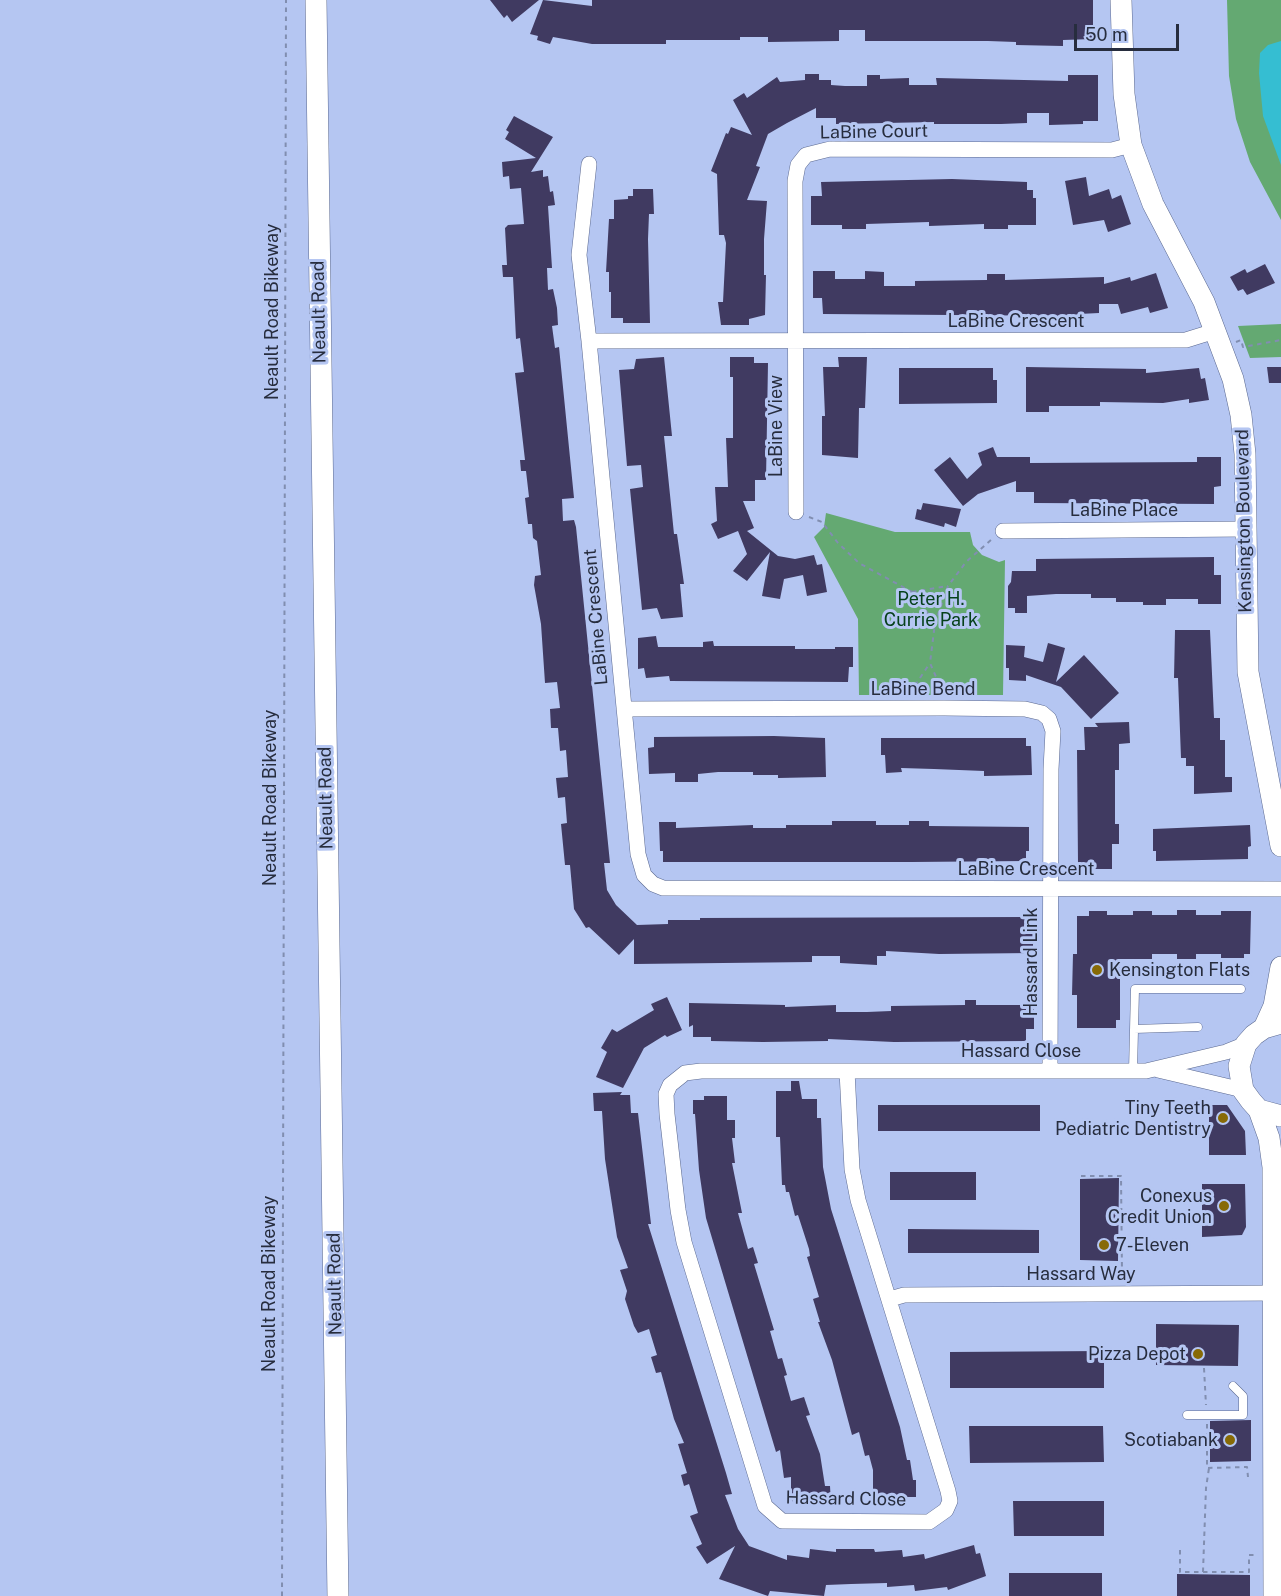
<!DOCTYPE html>
<html>
<head>
<meta charset="utf-8">
<style>
	body { margin:0 }
	#map { position:relative; width:1281px; height:1596px; overflow:hidden; background:#b5c6f2; font-family:"Public Sans",sans-serif }
	canvas { display:block }
	.scale { position:absolute; left:1074px; top:24px; width:105px; height:27px; box-sizing:border-box; border:3px solid #272d3e; border-top:0; padding-left:8px; font-size:18px; line-height:21px; white-space:nowrap; color:#272d3e; -webkit-text-stroke:4px #b5c6f2; paint-order:stroke }
</style>
</head>
<body>
<div id="map">
<canvas width="1281" height="1596"></canvas>
<div class="scale">50 m</div>
</div>
<script>
const g = document.querySelector('canvas').getContext('2d');
g.lineJoin = 'round';
function fillPath(path, color) {
  g.fillStyle = color;
  g.fill(path, 'evenodd');
}
function shape(rows) {
  const path = new Path2D();
  for (const r of rows) {
    path.moveTo(r[0], r[1]);
    for (let i = 2; i < r.length; i += 2) path.lineTo(r[i], r[i + 1]);
  }
  return path;
}
function trace(path, color, width, dash) {
  g.strokeStyle = color;
  g.lineWidth = width;
  g.lineCap = dash ? 'butt' : 'round';
  g.setLineDash(dash || []);
  g.stroke(path);
}
function label(font, color, halo, rows, align = 'center') {
  g.font = font + ' "Public Sans",sans-serif';
  g.lineWidth = 6;
  g.setLineDash([]);
  g.textBaseline = 'middle';
  g.strokeStyle = halo;
  g.fillStyle = color;
  for (const [text, x, y, turn = 0] of rows) {
    g.save();
    g.translate(x, y);
    g.rotate((+turn || 0) * Math.PI / 180);
    g.textAlign = isNaN(turn) ? turn : align;
    if (halo) g.strokeText(text, 0, 0);
    g.fillText(text, 0, 0);
    g.restore();
  }
}
fillPath(shape([
	[1227,0,1281,0,1281,220,1250,162,1236,119,1229,76],
	[1281,324,1281,357,1250,358,1238,326],
	[826,513,895,532,970,532,973,545,982,555,999,562,1005,560,1003,695,859,695,858,619,814,537,824,527]
]), '#64a972');
fillPath(shape([
	[1281,41,1281,165,1263,116,1259,73,1260,53,1268,45]
]), '#35bed2');
fillPath(shape([
	[490,0,539,0,512,22,507,15,504,18],
	[543,0,592,6,592,0,1093,0,1093,39,1063,40,1063,46,1016,45,1016,42,988,41,865,41,865,30,839,30,839,41,768,42,768,37,740,37,740,40,666,40,666,44,592,44,553,37,550,44,537,40,538,36,530,34],
	[805,74,819,74,819,80,831,80,831,85,845,86,867,86,867,75,880,75,880,79,909,78,909,85,937,85,936,78,1068,81,1068,75,1098,75,1098,121,1083,121,1083,124,1049,125,1049,113,1027,113,1027,123,1001,124,934,124,934,122,836,124,836,118,816,118,816,108,787,123,768,134,756,166,760,167,747,200,767,201,764,239,764,275,766,275,765,315,749,319,749,325,721,325,718,302,723,302,726,243,724,235,719,235,717,174,711,171,726,133,728,134,731,127,752,135,733,100,744,93,747,98,777,77,780,82,805,80],
	[514,116,553,137,531,172,543,170,543,177,548,176,550,192,553,191,555,205,548,206,552,268,547,268,548,290,553,289,557,308,558,325,552,326,555,348,559,347,574,498,562,499,563,521,574,520,576,527,610,863,604,863,607,890,616,905,637,925,668,924,668,920,700,920,700,918,1025,917,1025,929,1033,929,1033,953,939,954,886,951,886,956,877,956,877,965,840,963,840,956,812,956,812,962,634,964,634,939,619,955,589,927,586,928,574,909,570,865,565,865,561,824,567,823,565,797,558,798,556,778,568,777,566,750,560,751,558,728,551,728,550,709,560,708,557,682,545,683,541,624,534,585,535,576,541,575,537,541,533,538,532,524,528,524,525,498,529,497,526,471,521,471,520,460,525,460,515,373,524,372,520,338,516,339,513,277,503,277,502,265,507,265,505,228,508,225,524,224,521,188,510,189,509,176,503,177,502,162,536,158,505,139,509,132,506,130],
	[1086,177,1089,196,1109,189,1112,199,1121,195,1131,224,1108,232,1104,220,1073,225,1065,181],
	[952,179,1027,182,1027,190,1033,190,1033,198,1036,198,1036,225,1008,225,1008,229,984,229,984,224,929,226,929,222,866,224,866,229,842,229,842,225,811,225,811,196,822,196,821,182],
	[633,189,653,189,654,214,649,214,648,239,650,323,623,323,623,318,611,318,611,292,609,292,609,272,606,272,609,219,614,219,614,200,628,199,628,196,633,196],
	[1265,264,1275,283,1247,295,1243,289,1238,291,1230,277,1245,269,1247,273],
	[813,271,835,271,835,279,865,279,865,271,884,272,884,286,915,286,915,281,987,280,987,274,1005,274,1005,280,1104,277,1104,284,1130,277,1131,281,1156,273,1168,308,1150,313,1148,307,1121,314,1118,304,1099,304,1099,313,1079,314,1079,316,823,314,822,298,813,298],
	[664,357,672,436,664,436,674,534,677,534,684,584,680,584,683,617,661,619,657,608,642,610,630,489,643,487,641,465,627,466,619,370,634,369,636,359],
	[730,357,754,357,754,363,768,363,766,480,755,480,755,501,743,501,754,528,747,531,778,556,795,559,814,555,817,565,822,564,827,592,807,596,803,575,784,579,780,599,762,596,770,552,747,581,733,571,747,554,738,531,718,539,711,524,717,521,715,487,728,487,726,438,733,438,733,377,730,377],
	[838,357,867,357,865,408,859,408,858,458,822,455,822,416,825,416,823,367,839,367],
	[1026,367,1146,369,1146,373,1199,368,1201,379,1205,378,1209,400,1189,403,1189,399,1163,403,1100,402,1100,406,1049,406,1049,412,1026,412],
	[1267,367,1281,367,1281,383,1269,383],
	[899,368,993,368,993,380,997,380,997,403,899,404],
	[993,447,997,457,1030,457,1030,463,1197,462,1197,457,1221,457,1221,486,1214,487,1214,504,1034,503,1034,492,1016,492,1016,481,978,494,963,506,934,470,950,457,967,479,982,465,978,453],
	[923,503,961,509,956,527,945,523,944,527,915,519,917,509,921,510],
	[1214,557,1214,575,1221,575,1221,604,1198,604,1198,599,1166,599,1166,605,1143,605,1143,602,1116,602,1116,598,1091,598,1091,594,1056,594,1027,596,1027,613,1015,613,1015,608,1008,608,1008,586,1011,582,1012,571,1036,571,1036,559],
	[1175,630,1210,630,1214,718,1220,718,1220,740,1225,740,1225,777,1232,777,1232,792,1194,794,1194,766,1186,766,1186,758,1181,758,1178,678,1174,678],
	[656,636,658,647,703,647,703,642,713,641,714,646,795,646,795,649,835,649,835,647,853,647,853,667,849,667,848,682,670,681,669,676,646,678,644,668,638,669,638,638],
	[1048,643,1065,648,1056,682,1084,655,1119,693,1091,719,1061,687,1026,675,1026,681,1009,680,1009,668,1006,668,1006,645,1025,646,1024,657,1043,662],
	[1129,722,1130,743,1119,744,1119,770,1115,770,1115,824,1119,824,1119,844,1112,844,1112,869,1092,869,1090,864,1078,863,1077,750,1085,750,1084,727,1098,727,1095,723],
	[774,736,825,738,826,777,778,778,778,775,753,775,753,772,718,772,698,774,698,782,675,782,675,773,649,774,648,748,654,747,654,737],
	[881,738,1026,738,1026,746,1031,746,1032,775,984,776,984,771,934,769,901,768,902,772,886,773,885,755,881,755],
	[832,821,876,821,876,825,909,825,909,821,929,821,929,826,1029,827,1029,851,1026,851,1026,861,912,862,663,862,663,851,660,851,659,822,676,822,676,828,753,825,753,828,786,828,786,825,832,825],
	[1250,825,1251,846,1248,847,1248,859,1156,861,1156,851,1153,851,1153,829],
	[1177,910,1196,910,1196,915,1221,915,1221,911,1251,911,1250,954,1244,954,1244,958,1221,958,1221,954,1196,954,1196,959,1177,959,1177,954,1152,954,1152,959,1120,959,1120,1020,1116,1020,1116,1028,1077,1028,1077,995,1072,995,1073,954,1077,954,1077,916,1089,916,1089,911,1107,911,1107,915,1133,915,1133,911,1152,911,1152,915,1177,915],
	[667,997,682,1030,667,1037,665,1035,644,1048,623,1088,596,1077,607,1052,601,1048,612,1029,617,1032,654,1010,651,1004],
	[965,1000,976,1000,976,1005,1034,1005,1034,1029,1026,1029,1026,1041,894,1042,828,1039,828,1041,763,1042,711,1041,711,1037,693,1037,693,1025,689,1027,689,1003,785,1005,785,1007,836,1005,836,1012,867,1012,891,1011,891,1006,965,1005],
	[791,1081,799,1081,802,1099,817,1099,817,1118,821,1118,823,1167,831,1209,900,1427,907,1460,910,1460,913,1480,916,1480,916,1497,904,1497,904,1501,873,1501,873,1470,869,1455,865,1456,859,1432,852,1435,832,1360,818,1322,820,1322,813,1299,819,1297,807,1257,810,1256,809,1249,798,1215,795,1216,789,1192,786,1192,785,1185,782,1185,780,1137,776,1137,776,1091,791,1091],
	[622,1092,620,1095,630,1095,631,1113,638,1113,651,1224,648,1224,726,1473,732,1494,725,1495,738,1529,749,1546,787,1560,787,1555,809,1558,810,1549,836,1552,836,1549,874,1549,875,1552,902,1550,903,1557,924,1554,925,1559,974,1545,976,1554,980,1553,986,1576,948,1590,947,1587,915,1591,914,1585,887,1587,887,1583,851,1584,826,1585,824,1596,770,1591,768,1596,719,1579,735,1546,707,1564,696,1547,702,1544,690,1516,698,1513,689,1484,684,1486,681,1475,687,1473,678,1444,684,1443,674,1419,661,1372,656,1373,651,1357,657,1355,649,1329,638,1333,634,1326,625,1299,627,1291,620,1270,628,1268,617,1237,605,1159,602,1111,594,1111,593,1093],
	[704,1096,727,1096,727,1120,735,1120,735,1138,732,1138,735,1163,732,1163,742,1213,738,1213,748,1249,753,1247,758,1263,754,1264,774,1330,770,1331,778,1359,782,1358,787,1375,784,1376,791,1401,804,1397,810,1415,806,1416,820,1454,825,1486,830,1486,831,1504,791,1501,791,1477,784,1478,780,1450,776,1452,706,1218,699,1170,695,1114,693,1114,693,1100,704,1100],
	[878,1105,1040,1105,1040,1131,878,1131],
	[1209,1105,1227,1105,1245,1131,1246,1155,1209,1155],
	[890,1172,976,1172,976,1200,890,1200],
	[1119,1178,1118,1261,1080,1260,1080,1179],
	[1202,1184,1245,1184,1246,1227,1242,1235,1202,1237],
	[908,1229,1039,1230,1039,1253,908,1253],
	[1156,1324,1239,1325,1238,1366,1156,1365],
	[1104,1351,1104,1388,950,1388,950,1352],
	[1251,1420,1251,1461,1210,1462,1210,1421],
	[969,1426,1103,1426,1104,1462,970,1463],
	[1013,1501,1104,1501,1104,1536,1014,1536],
	[1009,1573,1102,1573,1102,1596,1009,1596],
	[1177,1574,1250,1575,1250,1596,1177,1596]
]), '#403a61');
const lane = shape([
	[1134,1029,1198,1027],
	[1133,1071,1135,989,1241,989],
	[1187,1415,1243,1415,1243,1396,1233,1386]
]);
const street = shape([
	[589,164,579,255,589,341],
	[1215,331,1186,340,589,341,638,854,644,875,653,884,663,888,1281,889],
	[796,512,795,181,798,165,806,155,830,149,1112,150,1131,145],
	[1003,531,1246,529],
	[624,709,944,708,1025,709,1042,713,1049,719,1053,731,1051,769,1050,1071],
	[1158,1070,1243,1090],
	[847,1071,852,1169,858,1200,948,1491,950,1501,946,1510,929,1522,782,1521,765,1506,684,1242,678,1210,667,1114,666,1094,670,1085,685,1073,701,1071,1146,1071,1226,1052,1246,1044],
	[890,1299,904,1295,1281,1293]
]);
const secondary = shape([
	[316,0,338,1596],
	[1121,0,1124,94,1131,145,1153,204,1204,302,1233,379,1241,415,1245,454,1248,672,1281,846],
	[1281,1023,1264,1028,1254,1035,1246,1044,1239,1066,1243,1090,1251,1101,1259,1110,1281,1116],
	[1264,1028,1274,1006,1281,967],
	[1259,1110,1269,1138,1273,1167,1274,1596]
]);
trace(lane, '#5b6990', 9);
trace(street, '#5b6990', 16);
trace(secondary, '#5b6990', 22);
trace(shape([
	[1236,342,1241,340,1243,347,1281,340],
	[809,517,822,522,838,543,859,563,912,592,935,623],
	[912,592,948,586],
	[910,693,930,663],
	[943,693,930,663,935,623,948,586,966,562,992,539],
	[1081,1176,1121,1176,1122,1274],
	[1204,1368,1206,1405],
	[1207,1424,1207,1468,1247,1467,1248,1477],
	[1180,1550,1180,1572,1249,1572,1249,1555,1257,1555],
	[1203,1572,1206,1488,1209,1468],
	[282,1596,286,0]
]), '#818eb0', 2, [4.5, 4.5]);
trace(lane, '#fff', 8);
trace(street, '#fff', 15);
trace(secondary, '#fff', 21);
for (const [x, y, r, color] of [
	[1097,970,6,"#876a06"],
	[1223,1118,6,"#876a06"],
	[1224,1206,6,"#876a06"],
	[1104,1245,6,"#876a06"],
	[1198,1354,6,"#876a06"],
	[1230,1440,6,"#876a06"]
]) {
  const dot = new Path2D();
  dot.arc(x, y, r, 0, 2 * Math.PI);
  g.fillStyle = color;
  g.fill(dot);
  trace(dot, '#b5c6f2', 2);
}
label('18px', '#272d3e', '#b5c6f2', [
	["LaBine Court",874,132,-1],
	["Neault Road Bikeway",272,312,-90],
	["Neault Road",319,312,-91],
	["LaBine Crescent",1016,321],
	["LaBine View",776,426,-90],
	["LaBine Place",1124,510],
	["Kensington Boulevard",1244,521,-91],
	["LaBine Crescent",596,617,-95],
	["LaBine Bend",923,689],
	["Neault Road Bikeway",270,798,-90],
	["Neault Road",326,798,-91],
	["LaBine Crescent",1026,869],
	["Hassard Link",1031,962,-90],
	["Hassard Close",1021,1051],
	["Hassard Way",1081,1274],
	["Neault Road Bikeway",269,1284,-90],
	["Neault Road",335,1284,-91],
	["Hassard Close",846,1499,1]
]);
label('18px', '#06411a', '#b5c6f2', [
	["Peter H.",931,599],
	["Currie Park",931,620]
]);
label('18px', '#272d3e', '#b5c6f2', [
	["Kensington Flats",1109,970,"left"],
	["Tiny Teeth",1211,1108],
	["Pediatric Dentistry",1211,1129],
	["Conexus",1212,1196],
	["Credit Union",1212,1217],
	["7-Eleven",1116,1245,"left"],
	["Pizza Depot",1186,1354],
	["Scotiabank",1218,1440]
], 'right');
</script>
</body>
</html>
